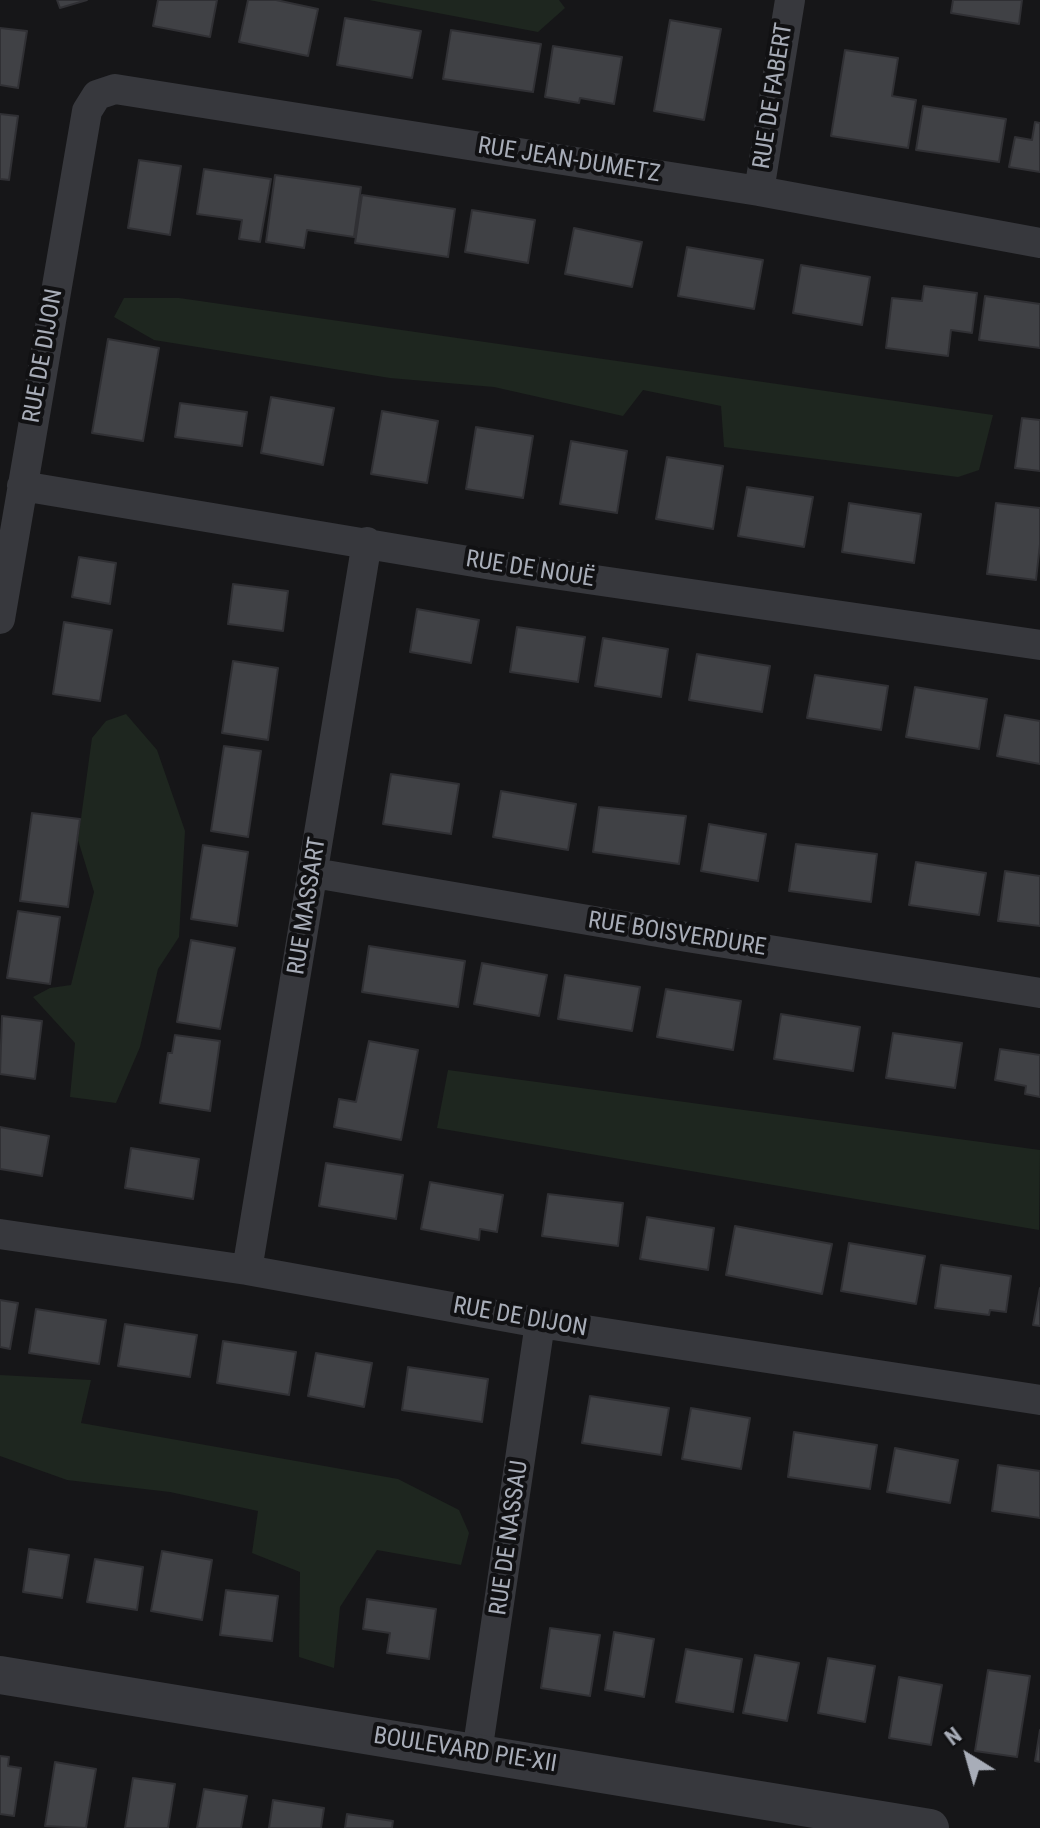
<!DOCTYPE html>
<html>
<head>
<meta charset="utf-8">
<style>
	body { margin:0 }
	#map { position:relative; width:1040px; height:1828px; overflow:hidden; background:#161618; font-family:"Roboto Condensed",sans-serif }
	canvas { display:block }
	.north { position:absolute; left:928px; top:1716px; width:80px; height:80px; -webkit-text-stroke:6px #111113; paint-order:stroke; rotate:323deg; font-size:22px; font-weight:700; line-height:32px; text-align:center; color:#a8adb8 }
	.north::after { content:''; display:block; margin:auto; width:28px; height:36px; background:#a8adb8; clip-path:polygon(50% 0,100% 100%,50% 72%,0 100%) }
</style>
</head>
<body>
<div id="map">
<canvas width="1040" height="1828"></canvas>
<div class="north">N</div>
</div>
<script>
const g = document.querySelector('canvas').getContext('2d');
g.lineJoin = 'round';
function fillPath(path, color) {
  g.fillStyle = color;
  g.fill(path, 'evenodd');
}
function shape(rows) {
  const path = new Path2D();
  for (const r of rows) {
    path.moveTo(r[0], r[1]);
    for (let i = 2; i < r.length; i += 2) path.lineTo(r[i], r[i + 1]);
  }
  return path;
}
function trace(path, color, width, dash) {
  g.strokeStyle = color;
  g.lineWidth = width;
  g.lineCap = dash ? 'butt' : 'round';
  g.setLineDash(dash || []);
  g.stroke(path);
}
function label(font, color, halo, rows, align = 'center') {
  g.font = font + ' "Roboto Condensed",sans-serif';
  g.lineWidth = 8;
  g.setLineDash([]);
  g.textBaseline = 'middle';
  g.strokeStyle = halo;
  g.fillStyle = color;
  for (const [text, x, y, turn = 0] of rows) {
    g.save();
    g.translate(x, y);
    g.rotate((+turn || 0) * Math.PI / 180);
    g.textAlign = isNaN(turn) ? turn : align;
    if (halo) g.strokeText(text, 0, 0);
    g.fillText(text, 0, 0);
    g.restore();
  }
}
fillPath(shape([
	[369,0,559,0,565,8,538,32],
	[124,298,179,298,993,415,979,470,958,477,724,447,721,406,643,390,623,416,494,387,390,378,154,340,114,317],
	[126,714,157,750,185,831,179,937,158,969,140,1047,116,1103,70,1097,75,1043,33,997,50,988,71,985,94,892,78,840,92,738,106,721],
	[448,1070,1040,1150,1039,1230,437,1128],
	[0,1375,91,1380,81,1423,398,1479,459,1510,469,1533,461,1565,377,1550,340,1607,334,1668,299,1657,300,1572,252,1553,258,1511,170,1492,67,1480,0,1456]
]), '#1e261f');
const building = shape([
	[57,0,87,0,60,8,57,0],
	[158,0,217,0,210,37,153,26,158,0],
	[248,0,276,0,318,9,308,56,239,42,248,0],
	[953,0,1022,0,1019,24,951,13,953,0],
	[345,18,421,31,412,78,337,65,345,18],
	[670,20,721,29,704,120,654,111,670,20],
	[0,28,27,31,18,88,0,85,0,28],
	[451,30,541,44,533,92,443,79,451,30],
	[553,46,622,57,614,104,580,98,579,103,545,97,553,46],
	[845,50,898,58,892,96,916,100,908,148,831,136,845,50],
	[923,106,1006,119,999,162,916,150,923,106],
	[0,114,18,116,9,180,0,179,0,114],
	[1035,122,1040,123,1040,172,1009,167,1015,137,1032,140,1035,122],
	[139,160,181,166,170,235,128,228,139,160],
	[204,169,271,179,260,242,239,239,242,220,197,214,204,169],
	[275,175,361,187,354,237,307,230,304,248,266,242,275,175],
	[362,195,455,209,448,257,355,243,362,195],
	[472,210,535,220,528,263,465,252,472,210],
	[574,228,642,242,632,287,565,274,574,228],
	[687,247,763,260,754,309,678,296,687,247],
	[801,265,870,277,862,325,793,313,801,265],
	[924,286,977,293,972,333,951,330,948,356,886,348,892,298,922,301,924,286],
	[985,296,1040,304,1040,348,979,340,985,296],
	[108,339,159,348,143,441,92,433,108,339],
	[271,397,334,408,323,465,261,453,271,397],
	[180,403,247,412,242,446,175,437,180,403],
	[382,411,438,421,427,483,371,474,382,411],
	[1022,418,1040,420,1040,471,1015,468,1022,418],
	[476,427,533,436,523,498,466,489,476,427],
	[571,441,627,451,617,513,560,504,571,441],
	[667,457,723,466,713,529,656,519,667,457],
	[747,487,813,497,804,547,738,536,747,487],
	[849,503,921,514,914,563,842,552,849,503],
	[996,503,1040,508,1040,544,1036,580,987,574,996,503],
	[79,557,116,563,110,604,72,597,79,557],
	[233,584,288,591,283,631,228,624,233,584],
	[417,609,479,620,471,663,410,652,417,609],
	[64,622,112,630,100,701,53,694,64,622],
	[517,627,585,637,578,682,510,672,517,627],
	[603,638,668,649,661,697,595,686,603,638],
	[697,654,770,666,762,712,689,700,697,654],
	[233,661,278,668,268,740,222,733,233,661],
	[815,675,888,686,881,730,807,718,815,675],
	[915,687,987,699,979,749,906,737,915,687],
	[1005,715,1040,721,1040,764,997,756,1005,715],
	[224,746,261,751,248,837,211,831,224,746],
	[391,774,459,784,451,834,383,824,391,774],
	[501,791,576,804,568,850,493,837,501,791],
	[599,807,686,816,679,864,593,852,599,807],
	[32,813,80,819,68,907,20,901,32,813],
	[709,824,766,834,758,881,701,871,709,824],
	[796,844,877,854,871,902,789,891,796,844],
	[203,845,248,852,237,926,191,919,203,845],
	[916,862,986,873,979,915,909,905,916,862],
	[1005,871,1040,876,1040,926,998,921,1005,871],
	[18,911,60,917,50,984,7,978,18,911],
	[191,940,235,948,220,1029,177,1022,191,940],
	[369,946,465,961,458,1007,362,992,369,946],
	[482,963,547,975,539,1016,474,1004,482,963],
	[565,975,640,987,632,1031,558,1019,565,975],
	[666,989,741,1001,733,1050,657,1037,666,989],
	[781,1014,860,1027,853,1071,774,1059,781,1014],
	[2,1016,42,1021,35,1079,0,1074,2,1016],
	[893,1033,962,1043,955,1088,886,1078,893,1033],
	[175,1035,220,1041,210,1111,160,1103,168,1053,172,1053,175,1035],
	[369,1041,418,1050,401,1140,334,1127,339,1099,356,1102,369,1041],
	[1000,1049,1040,1055,1040,1097,1025,1094,1026,1086,995,1080,1000,1049],
	[0,1127,49,1136,42,1176,0,1169,0,1127],
	[131,1148,199,1159,193,1199,125,1188,131,1148],
	[326,1163,403,1175,396,1219,319,1206,326,1163],
	[430,1182,503,1195,497,1232,480,1229,479,1240,421,1229,430,1182],
	[548,1194,623,1203,618,1246,542,1236,548,1194],
	[647,1217,714,1228,708,1270,640,1259,647,1217],
	[735,1226,832,1244,822,1294,726,1275,735,1226],
	[849,1243,925,1256,916,1304,841,1291,849,1243],
	[941,1265,1011,1276,1006,1312,990,1310,989,1315,935,1308,941,1265],
	[1040,1288,1040,1326,1033,1325,1040,1288],
	[0,1300,18,1303,10,1349,0,1347,0,1300],
	[36,1309,106,1320,99,1364,29,1353,36,1309],
	[125,1324,197,1335,190,1377,118,1366,125,1324],
	[223,1341,296,1352,289,1395,217,1383,223,1341],
	[316,1353,372,1363,364,1407,308,1396,316,1353],
	[408,1367,488,1379,482,1422,402,1410,408,1367],
	[590,1396,669,1408,661,1455,582,1443,590,1396],
	[691,1408,750,1418,741,1469,682,1459,691,1408],
	[794,1432,877,1445,870,1489,788,1477,794,1432],
	[895,1448,958,1460,950,1503,887,1492,895,1448],
	[998,1465,1040,1471,1040,1518,992,1511,998,1465],
	[29,1549,69,1555,62,1598,23,1592,29,1549],
	[162,1551,212,1560,202,1620,151,1611,162,1551],
	[95,1559,143,1567,137,1610,87,1602,95,1559],
	[226,1590,278,1596,272,1641,220,1635,226,1590],
	[367,1599,436,1609,429,1659,387,1653,390,1633,363,1629,367,1599],
	[550,1628,600,1635,590,1696,541,1688,550,1628],
	[614,1632,654,1639,644,1697,605,1690,614,1632],
	[686,1649,742,1659,733,1712,676,1702,686,1649],
	[755,1655,799,1663,787,1721,743,1713,755,1655],
	[828,1658,875,1666,865,1722,818,1713,828,1658],
	[988,1670,1030,1676,1017,1757,975,1751,988,1670],
	[899,1677,942,1685,931,1745,889,1738,899,1677],
	[1040,1730,1040,1762,1035,1761,1040,1730],
	[0,1756,9,1757,8,1766,21,1768,14,1816,0,1814,0,1756],
	[55,1762,96,1769,86,1828,45,1826,55,1762],
	[133,1778,175,1784,168,1828,125,1828,133,1778],
	[204,1789,247,1796,241,1828,197,1828,204,1789],
	[273,1800,324,1808,321,1828,269,1828,273,1800],
	[347,1814,393,1821,392,1828,345,1828,347,1814]
]);
fillPath(building, '#404145');
trace(building, '#303034', 2);
trace(shape([
	[759,191,790,0],
	[22,486,492,565,1040,645],
	[0,619,87,111,97,95,115,89,759,191,1040,243],
	[314,873,687,937,1040,993],
	[0,1234,247,1270,540,1323,1040,1400],
	[247,1270,367,542],
	[477,1753,540,1323]
]), '#37383d', 30);
trace(shape([
	[0,1675,930,1828]
]), '#37383d', 38);
label('24px', '#a8adb8', '#111113', [
	["RUE DE FABERT",774,96,-81],
	["RUE JEAN-DUMETZ",569,161,9],
	["RUE DE DIJON",44,356,-80],
	["RUE DE NOUË",530,570,9],
	["RUE MASSART",308,906,-81],
	["RUE BOISVERDURE",677,935,9],
	["RUE DE DIJON",520,1318,10],
	["RUE DE NASSAU",510,1538,-82],
	["BOULEVARD PIE-XII",465,1751,9]
]);
</script>
</body>
</html>
